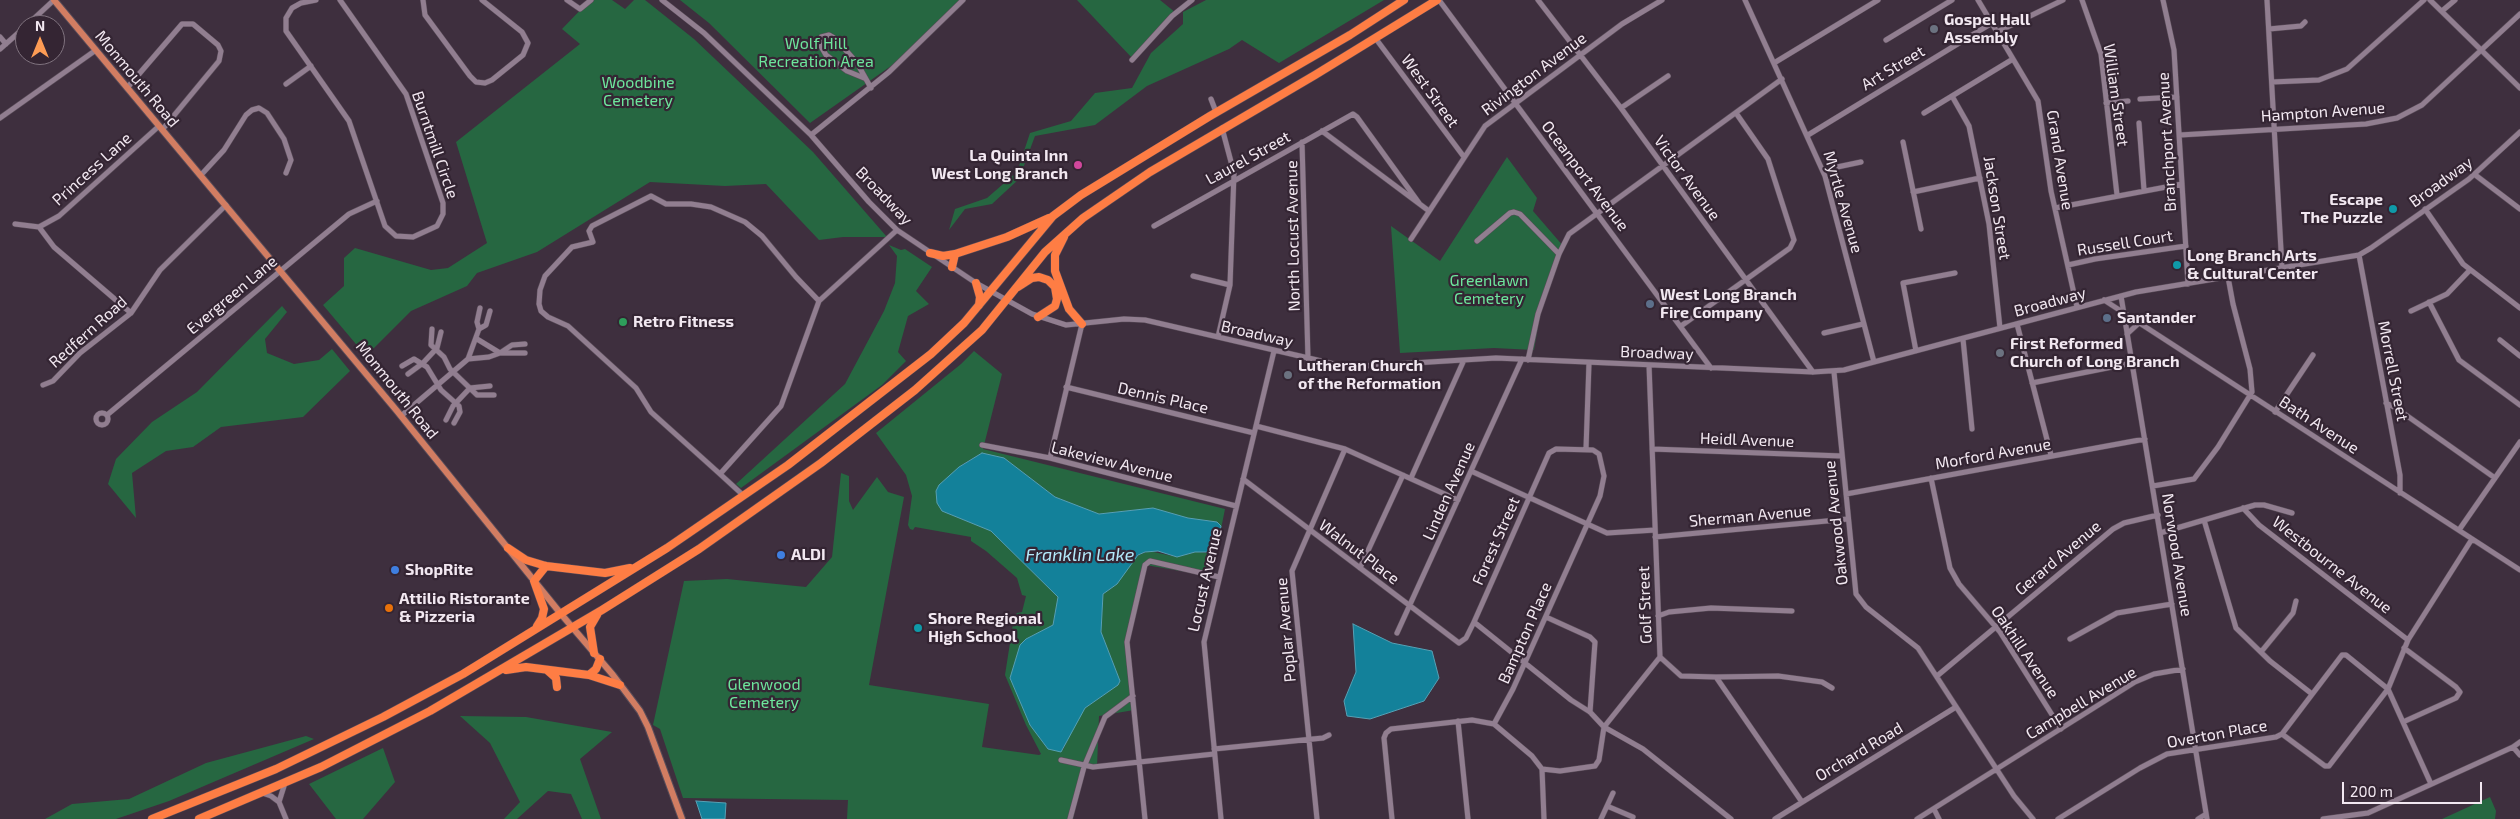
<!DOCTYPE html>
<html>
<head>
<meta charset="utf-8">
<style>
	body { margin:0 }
	#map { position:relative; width:2520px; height:819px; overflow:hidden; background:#3e2f3e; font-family:"Exo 2",sans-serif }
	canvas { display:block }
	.north { position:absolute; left:15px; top:15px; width:50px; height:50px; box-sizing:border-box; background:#342533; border:1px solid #80737f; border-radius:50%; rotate:0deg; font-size:14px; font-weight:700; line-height:20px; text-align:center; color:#f2e8f1 }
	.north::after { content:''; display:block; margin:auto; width:18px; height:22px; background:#fd9c55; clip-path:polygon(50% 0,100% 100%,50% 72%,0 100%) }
	.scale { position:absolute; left:2342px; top:782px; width:140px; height:22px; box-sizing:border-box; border:2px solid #f2e8f1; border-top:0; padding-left:6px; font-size:15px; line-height:18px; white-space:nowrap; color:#f2e8f1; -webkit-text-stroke:4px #342533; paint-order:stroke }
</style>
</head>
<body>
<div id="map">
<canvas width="2520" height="819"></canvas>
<div class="north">N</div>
<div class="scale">200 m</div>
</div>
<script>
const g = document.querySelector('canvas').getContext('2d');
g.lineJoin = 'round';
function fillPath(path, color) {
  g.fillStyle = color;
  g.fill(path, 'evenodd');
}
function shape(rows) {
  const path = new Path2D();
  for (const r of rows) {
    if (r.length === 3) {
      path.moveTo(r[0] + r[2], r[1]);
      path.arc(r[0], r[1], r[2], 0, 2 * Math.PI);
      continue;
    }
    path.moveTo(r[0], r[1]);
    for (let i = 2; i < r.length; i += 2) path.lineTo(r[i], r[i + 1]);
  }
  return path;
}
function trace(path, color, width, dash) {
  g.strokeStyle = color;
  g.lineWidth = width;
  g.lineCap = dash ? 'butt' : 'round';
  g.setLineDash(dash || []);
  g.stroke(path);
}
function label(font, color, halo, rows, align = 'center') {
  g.font = font + ' "Exo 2",sans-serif';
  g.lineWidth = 4.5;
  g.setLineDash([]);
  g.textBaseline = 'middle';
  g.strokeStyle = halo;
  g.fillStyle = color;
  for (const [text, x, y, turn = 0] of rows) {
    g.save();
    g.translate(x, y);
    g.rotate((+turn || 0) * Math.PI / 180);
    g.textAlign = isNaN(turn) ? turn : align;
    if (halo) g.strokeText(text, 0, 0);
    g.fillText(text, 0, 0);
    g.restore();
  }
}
fillPath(shape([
	[590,0,612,0,625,9,634,0,645,0,694,39,813,152,887,237,843,237,819,240,766,184,725,186,650,182,537,252,477,273,467,286,411,311,366,356,323,305,344,286,344,258,355,248,431,270,448,268,487,243,456,142,580,44,562,29],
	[680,0,962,0,908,54,810,123,709,23],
	[1077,0,1160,0,1176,13,1133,59],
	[1206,0,1384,0,1279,63,1242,40,1229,49,1147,86,1095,125,1035,136,1019,179,992,204,965,209,949,230,955,209,987,198,1017,172,1030,133,1071,121,1095,93,1132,88,1151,53,1183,24,1183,12],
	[1507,157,1537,198,1533,211,1564,247,1540,315,1534,350,1494,348,1400,353,1391,226,1440,261],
	[889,245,901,250,905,249,932,267,916,291,929,304,908,316,898,352,906,361,882,385,741,488,736,484,845,384,884,311,895,283,897,256],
	[282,306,287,312,265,339,267,353,294,364,319,360,332,349,350,371,303,417,221,427,193,447,166,451,132,473,136,518,108,484,116,459,152,422,197,392],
	[974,351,1002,374,983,449,1225,509,1221,529,1218,522,1188,518,1153,508,1099,514,1055,497,1004,458,982,453,963,464,937,488,937,503,942,511,991,531,1058,597,1053,625,1026,639,1020,645,1010,678,1030,725,1048,749,1063,750,1071,731,1085,708,1118,685,1120,681,1101,632,1103,594,1117,584,1120,576,1139,555,1149,551,1177,557,1196,552,1210,553,1214,551,1217,544,1209,576,1146,565,1129,631,1134,710,1099,716,1097,767,1085,767,1073,819,847,819,848,800,683,798,660,729,653,725,684,581,727,579,806,587,832,557,841,473,849,476,849,501,853,510,877,477,888,492,904,497,869,685,989,704,982,747,1039,755,1041,754,1026,725,1005,675,1014,617,1017,613,1022,612,1026,596,1022,595,1017,578,986,551,971,541,971,537,915,527,913,530,910,529,908,525,912,496,906,475,876,433,961,364],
	[460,716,526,717,612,732,580,759,601,819,582,819,571,794,548,791,517,819,504,819,520,802,490,743],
	[306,736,314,739,169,801,116,819,45,819,72,804,129,799,206,763],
	[383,748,395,782,363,819,336,819,309,784],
	[2490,797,2496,811,2495,819,2442,819]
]), '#266741');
const water = shape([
	[982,453,1004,458,1055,497,1099,514,1153,508,1188,518,1217,522,1221,526,1219,536,1221,539,1218,540,1214,552,1195,552,1177,557,1158,551,1145,552,1138,555,1117,584,1103,594,1101,632,1120,681,1118,685,1085,708,1061,752,1048,749,1030,725,1010,678,1020,645,1026,639,1053,625,1058,597,991,531,942,511,937,503,936,491,939,485,959,467,982,453],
	[1353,624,1392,643,1432,651,1439,678,1424,701,1370,719,1347,716,1344,701,1356,672,1353,624],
	[696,801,726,803,725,819,702,819,696,801]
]);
fillPath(water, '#13819a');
trace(water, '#56a0b4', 1);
const minor = shape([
	[316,0,301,3,292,8,286,18,286,31,349,121,385,226,396,236,413,237,437,226,443,214,443,203,406,94,340,0],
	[423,0,425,15,470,76,476,82,485,83,492,80,523,55,528,43,522,32,482,0],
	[567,0,580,9,591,0],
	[662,0,704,33,811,135,869,202,897,230,976,283,1032,314,1066,325,1124,319,1145,320,1347,367,1496,358,1813,372,1844,370,2136,292,2359,255,2371,248,2469,179,2520,132],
	[1439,0,1711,368],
	[1538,0,1621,108,1813,372],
	[1745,0,1825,176,1874,362],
	[1978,0,2038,101,2051,191,2077,307],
	[2082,0,2101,54,2117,195],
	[2163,0,2174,50,2188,284],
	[2267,0,2282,268],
	[2430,0,2520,88],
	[2442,11,2455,0],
	[27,25,54,0],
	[2269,29,2301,26,2305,22],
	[1997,32,2063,0],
	[0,37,6,44],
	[1376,39,1464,157],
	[1886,40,1952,0],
	[0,49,25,27],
	[1132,60,1172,16,1192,0],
	[1774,63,1878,0],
	[864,78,847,71,826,55,819,43,821,37,829,35,836,39,857,63,871,88],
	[2272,82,2319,80,2347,69,2424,0],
	[286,84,311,66],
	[127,88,182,24,193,24,218,45,221,51,219,61,162,130],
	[1952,96,1969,126,1989,224,2000,328],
	[1211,99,1216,112],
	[2140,99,2177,97],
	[2106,103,2128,101],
	[1621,108,1668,76],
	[1924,113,2013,59],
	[0,118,96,50],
	[2139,123,2144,190],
	[1322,131,1429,211],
	[811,135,889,72,963,0],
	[1808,135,1992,23],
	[2180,135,2366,124,2397,118,2422,105,2520,14],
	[1302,142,1308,359],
	[1903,142,1921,229],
	[1823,170,1861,162],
	[2474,174,2520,209],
	[201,175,224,150,246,115,252,110,259,108,267,113,284,139,291,160,286,173],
	[1913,192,1980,178],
	[2055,208,2182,184],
	[2425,209,2463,264,2520,308],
	[15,224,39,227],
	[1154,226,1353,114,1357,117,1419,203],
	[39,227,59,216,159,126],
	[39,227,54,247,131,313],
	[1411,239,1485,126,1622,24,1662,0],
	[1477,241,1510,213,1514,212,1520,214,1559,254],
	[2359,255,2400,475,2400,493],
	[2068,265,2095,259,2186,246],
	[1193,276,1230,285],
	[2121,296,2207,819],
	[2104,300,2520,570],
	[2429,302,2459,360,2520,405],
	[2411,311,2447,294,2469,271],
	[2017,324,2051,455],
	[1681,326,1790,248,1794,240,1768,159,1736,113],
	[432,329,431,345,444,357,450,369,477,395,494,395],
	[479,329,486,325,490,311],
	[1824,333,1863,324],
	[2127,334,2139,323],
	[1218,337,1230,285,1234,173,1222,128],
	[477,339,500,353,512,345,525,344],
	[1963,339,1972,429],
	[2500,340,2520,356],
	[1916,351,1903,283,1955,273],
	[468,359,489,357,500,353,525,353],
	[1528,360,1538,314,1559,254,1569,234,1782,79],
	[1649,365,1660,657,1681,676,1716,677,1802,802],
	[402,366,414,359,427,367,441,390,459,406,460,412,454,423],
	[1834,372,1856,594,1866,607,1918,648,2014,796,2033,819],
	[408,374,423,363,437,348,441,332],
	[2032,383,2132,363],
	[43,385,53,381,80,353,131,313,160,270,226,205],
	[1066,387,1254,433],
	[2386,403,2396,408,2495,478],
	[2275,412,2313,355],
	[102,419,6],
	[107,415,349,214,377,201],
	[401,416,468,359,479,329,477,322,480,308],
	[446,420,453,406,470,388,490,386],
	[1256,426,1345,449,1458,500],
	[982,445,1050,458,1236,506],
	[1586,449,1589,363],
	[1652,449,1842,456],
	[1050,458,1082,324],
	[1471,471,1607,533,1655,530],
	[720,474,651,412,636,388,568,326,548,317,541,311,539,304,540,290,545,276,572,247,593,242,589,231,592,226,651,196,666,204,691,204,711,207,745,222,762,236,796,277,819,301],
	[1411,478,1464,360],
	[1931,478,1950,568,1959,584,2000,632,2061,729],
	[1243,479,1459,643,1466,638,1474,622,1549,453,1556,449,1593,450,1599,454,1604,476,1600,496,1513,689,1494,724],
	[2153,486,2194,479,2218,447,2252,392,2250,369,2233,304,2228,277],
	[1846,494,2145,439],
	[744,496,720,474,781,406,819,301,897,230],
	[2243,508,2259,525,2408,640],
	[2204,520,2236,628,2270,661,2312,694],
	[2459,530,2520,442],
	[2160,533,2255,505,2264,505,2292,513],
	[1655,537,1848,519],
	[1360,568,1403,475],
	[1658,616,1669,612,1711,608,1792,611],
	[1546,617,1590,637,1595,642,1590,712],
	[1474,622,1571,700,1590,712,1604,727,1643,749,1731,819],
	[1397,633,1522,359],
	[2070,639,2117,613,2172,604],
	[2261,652,2293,613,2296,601],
	[1937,676,2113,529,2124,523,2158,515],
	[1716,677,1778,676,1822,682,1832,688],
	[1458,721,1468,819],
	[2403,722,2456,698,2460,692,2456,687,2404,648],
	[2513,747,2520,755],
	[1214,749,1323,738,1329,735],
	[1061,760,1093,767,1214,754],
	[1542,769,1560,771,1595,766,1599,760,1604,727,1660,657],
	[285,783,279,802,286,819],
	[2431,784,2388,689,2408,640,2472,539],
	[262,793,271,796,279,802],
	[1607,806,1633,817],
	[1934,809,1939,819],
	[1070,819,1084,767,1105,717,1133,696],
	[1145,819,1127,642,1145,565,1150,561,1219,577],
	[1221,819,1204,642,1274,351],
	[1317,819,1292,571,1345,449],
	[1392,819,1384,738,1386,733,1391,729,1472,720,1494,724,1532,756,1542,769,1544,819],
	[1601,819,1613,793],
	[1775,819,1956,707],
	[1917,819,2135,682,2154,674,2183,669],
	[2058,819,2140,768,2167,754,2276,737,2282,734,2325,766,2329,766,2388,689,2346,655,2342,655,2282,734],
	[2198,819,2206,814],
	[2323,819,2368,813,2513,747,2520,742]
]);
const major = shape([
	[54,0,397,411,561,614,613,675,640,711,648,727,682,819]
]);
const highway = shape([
	[1064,237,1055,255,1055,271,1069,309,1082,324],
	[930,253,943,256,955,254,1007,237,1049,218],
	[952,267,955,254],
	[976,283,980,297,979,305],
	[1018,287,1032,278,1039,277,1048,280,1055,287,1057,299,1055,306,1038,317],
	[508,548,526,560,546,566,605,573,630,568],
	[537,626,542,618,544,609,534,581,546,566],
	[594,653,590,627,597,615],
	[506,670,526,667,589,675,596,669,600,659],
	[547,670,556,678,557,687],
	[589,675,620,685],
	[152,819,276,769,383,717,463,674,667,548,788,465,931,354,964,323,1053,216,1081,195,1210,116,1350,35,1404,0],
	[199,819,321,767,430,711,602,610,699,549,821,463,915,390,982,330,1045,252,1083,218,1150,172,1315,75,1437,0]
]);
trace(minor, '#5a4d59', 6);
trace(major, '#5a4d59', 8);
trace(highway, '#5a4d59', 9);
trace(minor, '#917e90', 5);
trace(major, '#d27d62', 6);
trace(highway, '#fe7d44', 8);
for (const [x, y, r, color] of [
	[1934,29,5,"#6b7280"],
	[1078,165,5,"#d1479c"],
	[2393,209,5,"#0f9aa8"],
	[2177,265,5,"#0f9aa8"],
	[1650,304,5,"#5c6f8a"],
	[2107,318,5,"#5c6f8a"],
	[623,322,5,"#2e9e5b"],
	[2000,353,5,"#6b7280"],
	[1288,375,5,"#6b7280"],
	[781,555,5,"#3f7fe0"],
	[395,570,5,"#3f7fe0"],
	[389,608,5,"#e8710a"],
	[918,628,5,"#0f9aa8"]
]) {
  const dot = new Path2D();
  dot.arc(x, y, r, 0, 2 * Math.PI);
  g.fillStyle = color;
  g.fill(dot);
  trace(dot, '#342533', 2);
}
label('bold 16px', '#f2e8f1', '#342533', [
	["Gospel Hall",1944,20],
	["Assembly",1944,38],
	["La Quinta Inn",1068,156,"right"],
	["West Long Branch",1068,174,"right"],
	["Escape",2383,200,"right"],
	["The Puzzle",2383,218,"right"],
	["Long Branch Arts",2187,256],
	["& Cultural Center",2187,274],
	["West Long Branch",1660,295],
	["Fire Company",1660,313],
	["Santander",2117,318],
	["Retro Fitness",633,322],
	["First Reformed",2010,344],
	["Church of Long Branch",2010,362],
	["Lutheran Church",1298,366],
	["of the Reformation",1298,384],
	["ALDI",791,555],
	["ShopRite",405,570],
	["Attilio Ristorante",399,599],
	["& Pizzeria",399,617],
	["Shore Regional",928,619],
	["High School",928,637]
], 'left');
label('16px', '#6de69c', '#342533', [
	["Wolf Hill",816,44],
	["Recreation Area",816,62],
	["Woodbine",638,83],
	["Cemetery",638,101],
	["Greenlawn",1489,281],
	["Cemetery",1489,299],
	["Glenwood",764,685],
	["Cemetery",764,703]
]);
label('16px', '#f2e8f1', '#342533', [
	["Art Street",1893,68,-31],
	["Rivington Avenue",1534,74,-37],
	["Monmouth Road",137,79,50],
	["West Street",1430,91,54],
	["William Street",2116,95,82],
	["Hampton Avenue",2323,112,-4],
	["Branchport Avenue",2167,142,-93],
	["Burntmill Circle",435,145,71],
	["Laurel Street",1248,158,-29],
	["Grand Avenue",2060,160,81],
	["Princess Lane",92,169,-42],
	["Oceanport Avenue",1585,176,53],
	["Victor Avenue",1687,178,54],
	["Broadway",2441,182,-36],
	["Broadway",884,196,46],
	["Myrtle Avenue",1843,202,74],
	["Jackson Street",1997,208,81],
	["North Locust Avenue",1293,236,-91],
	["Russell Court",2125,243,-9],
	["Evergreen Lane",232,295,-40],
	["Broadway",2050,302,-15],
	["Redfern Road",88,332,-42],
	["Broadway",1257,334,13],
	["Broadway",1657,353,2],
	["Morrell Street",2393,371,79],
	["Monmouth Road",397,390,51],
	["Dennis Place",1163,398,13],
	["Bath Avenue",2319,425,33],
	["Heidl Avenue",1747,440,2],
	["Morford Avenue",1993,454,-10],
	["Lakeview Avenue",1112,462,14],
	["Linden Avenue",1449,491,-66],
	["Sherman Avenue",1750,516,-5],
	["Oakwood Avenue",1836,523,-96],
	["Forest Street",1496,541,-66],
	["Walnut Place",1359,552,37],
	["Norwood Avenue",2177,555,81],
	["Gerard Avenue",2058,558,-40],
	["Westbourne Avenue",2332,565,38],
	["Locust Avenue",1205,580,-77],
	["Golf Street",1645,605,-92],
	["Poplar Avenue",1286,630,-95],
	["Bampton Place",1525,633,-66],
	["Oakhill Avenue",2025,652,56],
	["Campbell Avenue",2081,703,-31],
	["Overton Place",2217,734,-10],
	["Orchard Road",1859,752,-31]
]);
label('italic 18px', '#b3eafb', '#342533', [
	["Franklin Lake",1080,555]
]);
</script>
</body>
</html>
